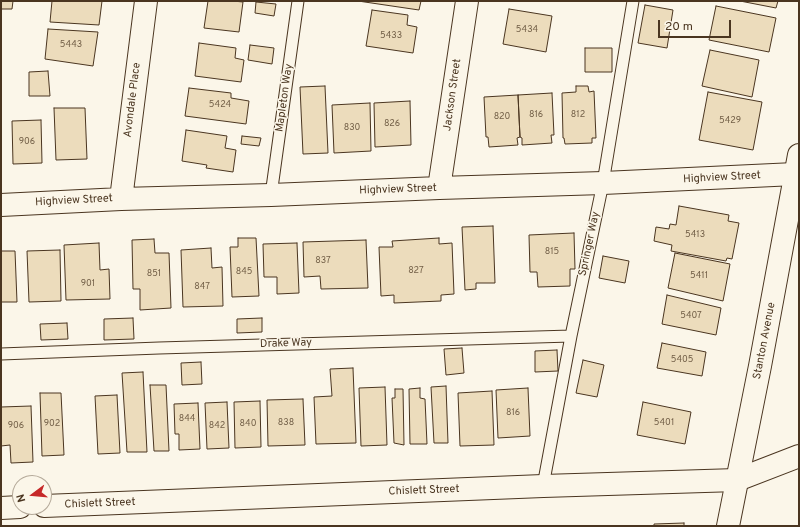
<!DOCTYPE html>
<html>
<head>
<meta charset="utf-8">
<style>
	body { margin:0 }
	#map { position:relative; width:800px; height:527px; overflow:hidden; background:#fbf6e9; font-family:Overpass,sans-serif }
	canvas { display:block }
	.frame { position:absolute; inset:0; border:2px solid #4a3520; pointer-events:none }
	.north { position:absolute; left:12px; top:475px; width:40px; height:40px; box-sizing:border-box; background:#fbf6e9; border:1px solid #b4a999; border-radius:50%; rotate:254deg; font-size:11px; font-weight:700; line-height:16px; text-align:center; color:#4a3520 }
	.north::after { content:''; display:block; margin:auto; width:14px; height:18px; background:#c62828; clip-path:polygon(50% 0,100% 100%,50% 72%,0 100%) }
	.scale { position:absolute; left:658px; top:20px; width:73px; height:18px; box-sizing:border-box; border:2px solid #4a3520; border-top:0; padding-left:5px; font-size:12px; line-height:14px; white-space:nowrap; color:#4a3520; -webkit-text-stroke:3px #fbf6e9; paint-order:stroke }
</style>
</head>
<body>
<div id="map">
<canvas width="800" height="527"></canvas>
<div class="frame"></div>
<div class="north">N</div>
<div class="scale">20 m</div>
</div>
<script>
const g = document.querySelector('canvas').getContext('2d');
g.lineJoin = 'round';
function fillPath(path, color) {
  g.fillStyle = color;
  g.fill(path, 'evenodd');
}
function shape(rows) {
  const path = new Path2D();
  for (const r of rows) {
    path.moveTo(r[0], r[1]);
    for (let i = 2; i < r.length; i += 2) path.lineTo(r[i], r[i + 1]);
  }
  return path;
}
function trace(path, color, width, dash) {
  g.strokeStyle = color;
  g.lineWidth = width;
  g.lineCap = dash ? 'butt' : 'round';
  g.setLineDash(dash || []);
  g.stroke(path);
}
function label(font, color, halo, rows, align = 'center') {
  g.font = font + ' Overpass,sans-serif';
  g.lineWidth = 3;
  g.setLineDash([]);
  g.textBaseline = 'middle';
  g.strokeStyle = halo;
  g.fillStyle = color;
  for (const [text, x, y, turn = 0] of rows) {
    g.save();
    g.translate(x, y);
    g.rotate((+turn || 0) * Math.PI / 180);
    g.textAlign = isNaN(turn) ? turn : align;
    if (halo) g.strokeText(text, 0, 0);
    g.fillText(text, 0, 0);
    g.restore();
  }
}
const building = shape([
	[1,1,13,1,12,9,1,9,1,1],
	[52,1,102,1,99,25,50,22,52,1],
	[208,1,233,1,243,2,239,32,204,28,208,1],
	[358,1,421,1,419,10,358,1],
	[740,1,778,1,776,8,740,1],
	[256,2,276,4,274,16,255,13,256,2],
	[645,5,673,10,667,48,638,43,645,5],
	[716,6,776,18,769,52,709,40,716,6],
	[509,9,552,16,546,52,503,44,509,9],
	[372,10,408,15,407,25,417,27,413,53,366,46,372,10],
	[48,29,98,32,93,66,45,59,48,29],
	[199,43,236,48,235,58,244,60,241,82,195,76,199,43],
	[250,45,274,48,272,64,248,60,250,45],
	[585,48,612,48,612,72,585,72,585,48],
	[710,50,759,60,752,97,702,86,710,50],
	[48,71,50,96,29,96,29,72,48,71],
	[325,86,328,153,303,154,300,87,325,86],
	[576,86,588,86,589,92,594,91,596,138,592,138,592,143,565,144,564,138,563,138,562,93,576,92,576,86],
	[189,88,231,93,231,98,249,101,246,124,185,116,189,88],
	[708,92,762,102,753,150,699,140,708,92],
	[552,93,554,135,551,135,552,143,522,145,522,138,520,137,518,95,552,93],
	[518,95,520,137,517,138,518,145,489,147,488,137,486,137,484,97,518,95],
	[410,101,411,145,375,147,374,103,410,101],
	[370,103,371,151,334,153,332,105,370,103],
	[54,108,85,108,87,159,56,160,54,108],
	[41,120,42,163,13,164,12,121,41,120],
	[186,130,227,136,225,148,236,150,233,172,206,168,207,165,182,161,186,130],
	[242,136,261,138,259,146,241,144,242,136],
	[679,206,729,215,728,221,739,223,732,259,727,258,726,261,671,251,672,245,654,241,656,227,669,229,670,224,676,225,679,206],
	[493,226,495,283,476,283,476,289,465,290,462,227,493,226],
	[574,233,575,269,570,269,570,286,538,287,537,272,530,272,529,235,574,233],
	[238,238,256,238,259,296,232,297,230,247,238,247,238,238],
	[439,238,439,244,452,243,454,294,441,295,441,301,394,303,394,295,381,296,379,247,393,247,392,241,439,238],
	[154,239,155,253,169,253,171,308,140,310,140,289,133,289,132,240,154,239],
	[366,240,368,288,321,289,320,276,304,277,303,242,366,240],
	[99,243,100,270,109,269,110,299,66,300,64,245,99,243],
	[297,243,299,293,277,294,277,277,264,277,263,244,297,243],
	[211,248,212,268,222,267,223,306,183,307,181,250,211,248],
	[60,250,61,301,29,302,27,251,60,250],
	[1,251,15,251,17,302,1,302,1,251],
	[675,253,730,264,723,301,668,288,675,253],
	[603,256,629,261,625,283,599,278,603,256],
	[667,295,721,308,716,335,662,324,667,295],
	[133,318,134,339,104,340,104,319,133,318],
	[262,318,262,332,237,333,237,319,262,318],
	[67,323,68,339,41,340,40,324,67,323],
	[662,343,706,352,702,376,657,368,662,343],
	[462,348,464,373,446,375,444,349,462,348],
	[557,350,558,371,535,372,535,351,557,350],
	[583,360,604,365,597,397,576,393,583,360],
	[201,362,202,384,182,385,181,363,201,362],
	[353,368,356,443,316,444,314,397,332,396,330,369,353,368],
	[143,372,147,452,127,452,122,373,143,372],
	[150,385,166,385,169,451,154,451,150,385],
	[446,386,448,443,434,443,431,387,446,386],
	[385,387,387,445,361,446,359,388,385,387],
	[420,388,420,398,425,399,427,444,410,444,409,389,420,388],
	[528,388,530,436,498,438,496,390,528,388],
	[395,389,403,389,404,445,394,443,392,398,395,398,395,389],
	[492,391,494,445,460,446,458,393,492,391],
	[40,393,61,393,64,455,42,456,40,393],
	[117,395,120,453,98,454,95,396,117,395],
	[303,399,305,445,268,446,267,400,303,399],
	[260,401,261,447,235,448,234,402,260,401],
	[227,402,229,448,207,449,205,403,227,402],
	[643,402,691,412,685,444,637,435,643,402],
	[198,403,200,449,179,450,179,434,175,434,174,404,198,403],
	[31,406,33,462,11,463,10,445,1,446,1,407,31,406],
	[684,523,684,526,654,526,654,524,684,523]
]);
fillPath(building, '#ecdcbc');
trace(building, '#4a3520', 1);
const lane = shape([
	[271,195,298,1],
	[1,354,159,348,571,336],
	[543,486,571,336,603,183,633,1]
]);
const street = shape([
	[439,188,467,1],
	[121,199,146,1],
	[1,205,121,199,271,195,439,188,603,183,795,174],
	[44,506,543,486,737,480,799,456],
	[1,508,20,507]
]);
const secondary = shape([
	[728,526,760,366,799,155]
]);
trace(lane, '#4a3520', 13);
trace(street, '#4a3520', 24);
trace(secondary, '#4a3520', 24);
trace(lane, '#fbf6e9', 11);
trace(street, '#fbf6e9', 22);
trace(secondary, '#fbf6e9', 22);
label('9px', '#725f47', null, [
	["5434",527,30],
	["5433",391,36],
	["5443",71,45],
	["5424",220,105],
	["816",536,115],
	["812",578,115],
	["820",502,117],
	["5429",730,121],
	["826",392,124],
	["830",352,128],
	["906",27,142],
	["5413",695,235],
	["815",552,252],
	["837",323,261],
	["827",416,271],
	["845",244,272],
	["851",154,274],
	["5411",699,276],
	["901",88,284],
	["847",202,287],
	["5407",691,316],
	["5405",682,360],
	["816",513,413],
	["844",187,419],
	["838",286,423],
	["5401",664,423],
	["902",52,424],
	["840",248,424],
	["906",16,426],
	["842",217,426]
]);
label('11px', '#4a3520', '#fbf6e9', [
	["Jackson Street",453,95,-82],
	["Mapleton Way",285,98,-82],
	["Avondale Place",133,100,-83],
	["Highview Street",722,178,-3],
	["Highview Street",398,190,-2],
	["Highview Street",74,201,-3],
	["Springer Way",590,244,-78],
	["Stanton Avenue",765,341,-79],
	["Drake Way",286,344,-2],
	["Chislett Street",424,491,-2],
	["Chislett Street",100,504,-2]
]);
</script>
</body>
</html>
